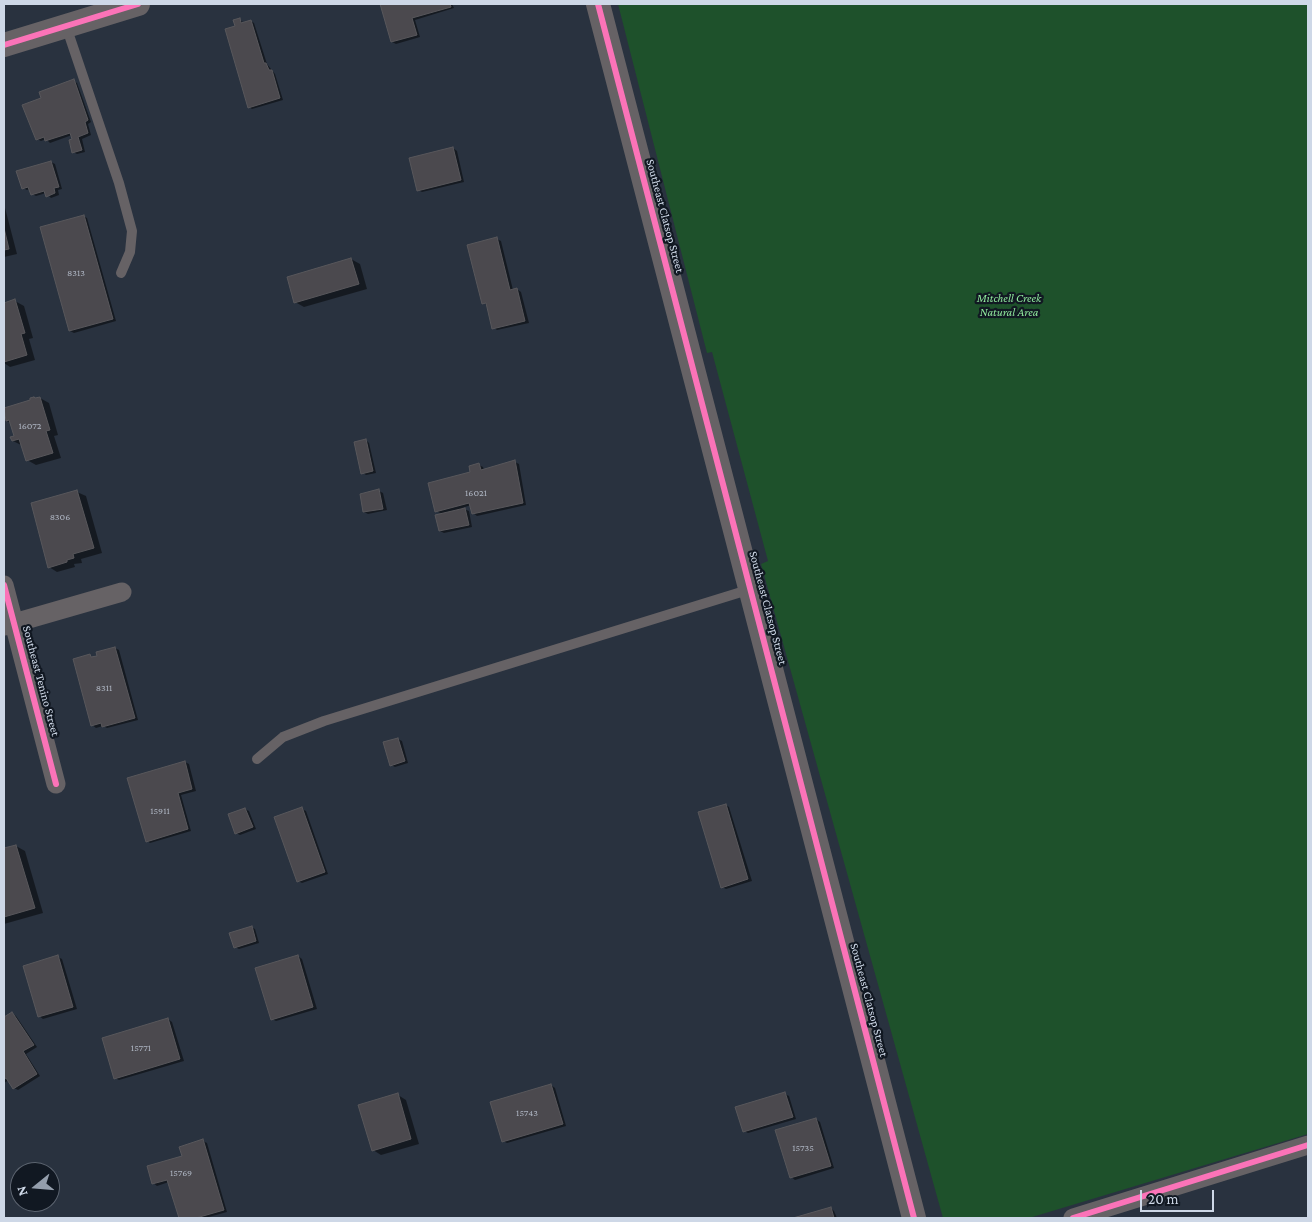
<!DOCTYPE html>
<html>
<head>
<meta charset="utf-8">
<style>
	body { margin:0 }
	#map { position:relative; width:1312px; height:1222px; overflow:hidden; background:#29323f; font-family:"Crimson Pro",serif }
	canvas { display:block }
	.frame { position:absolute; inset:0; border:5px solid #ced8e7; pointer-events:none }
	.north { position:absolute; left:10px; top:1162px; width:50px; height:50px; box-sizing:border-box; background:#111822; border:1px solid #5d6571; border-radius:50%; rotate:253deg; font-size:14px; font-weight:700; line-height:20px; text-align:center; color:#ced8e7 }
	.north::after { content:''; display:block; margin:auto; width:18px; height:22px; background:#949eac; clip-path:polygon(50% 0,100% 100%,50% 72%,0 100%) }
	.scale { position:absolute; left:1140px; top:1190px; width:74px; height:22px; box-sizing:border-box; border:2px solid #ced8e7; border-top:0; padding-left:6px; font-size:15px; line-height:18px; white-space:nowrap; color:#ced8e7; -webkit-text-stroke:4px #111822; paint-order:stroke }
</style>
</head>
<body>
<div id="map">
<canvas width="1312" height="1222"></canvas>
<div class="frame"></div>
<div class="north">N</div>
<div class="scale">20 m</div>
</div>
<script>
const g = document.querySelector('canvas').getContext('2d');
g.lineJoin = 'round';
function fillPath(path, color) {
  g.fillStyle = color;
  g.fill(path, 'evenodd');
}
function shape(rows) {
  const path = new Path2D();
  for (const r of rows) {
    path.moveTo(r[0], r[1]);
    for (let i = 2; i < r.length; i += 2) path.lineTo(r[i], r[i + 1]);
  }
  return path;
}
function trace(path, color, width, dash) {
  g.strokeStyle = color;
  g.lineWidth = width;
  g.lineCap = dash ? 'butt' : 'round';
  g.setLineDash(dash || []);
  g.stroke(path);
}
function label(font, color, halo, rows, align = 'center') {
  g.font = font + ' "Crimson Pro",serif';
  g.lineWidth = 4.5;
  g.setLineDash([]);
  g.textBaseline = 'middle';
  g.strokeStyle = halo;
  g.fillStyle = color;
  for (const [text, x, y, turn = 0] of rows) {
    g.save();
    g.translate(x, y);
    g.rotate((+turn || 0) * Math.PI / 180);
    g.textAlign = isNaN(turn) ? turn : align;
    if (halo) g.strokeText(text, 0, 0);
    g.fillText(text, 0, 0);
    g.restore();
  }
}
fillPath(shape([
	[618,4,1308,4,1308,1134,1029,1218,943,1218,761,564,768,561,712,352,707,353]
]), '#1e512b');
fillPath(shape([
	[382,4,452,4,454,8,415,20,420,37,396,44,392,42],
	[239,19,244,23,251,21,254,23,267,64,275,74,283,100,252,109,249,107,237,27],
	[74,81,77,83,91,122,88,124,91,135,82,139,85,152,77,154,73,152,74,140,72,135,50,143,46,139,41,141,37,139,43,98],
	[453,148,457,151,464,182,422,192,418,190],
	[51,162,55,164,62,189,58,190,59,195,51,198,46,193,36,196,32,194,30,189,27,190,23,188],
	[4,204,17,254,4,257],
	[83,216,87,218,116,321,74,333,70,331],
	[497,239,501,241,513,290,517,289,521,292,529,323,497,330,494,328,487,305,483,303],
	[351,259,360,264,367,289,304,307,295,302],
	[15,301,24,306,33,338,29,339,35,360,10,367,4,363,4,304],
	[40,398,49,403,58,435,54,436,61,458,36,465,27,460,21,445,13,441,16,437,12,424,7,421,4,409],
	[366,440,369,443,376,473,366,475,363,473],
	[515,462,519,464,526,505,477,516,473,513,471,505,462,508,469,511,472,527,444,533,440,531,442,514,436,511,479,465,483,467,484,470],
	[379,491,383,493,387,510,368,514,364,512],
	[77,492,86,496,102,553,81,559,82,563,74,564,75,567,57,572,49,567],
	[115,648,119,650,138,720,107,728,103,726,96,728,92,725,90,656,94,658],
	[398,739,402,741,408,763,395,767,391,765],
	[185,762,189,764,196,791,181,795,191,831,150,843,147,841],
	[726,805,729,807,752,881,726,889,722,887],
	[245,809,249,811,256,829,240,835,236,833],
	[302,809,306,811,328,874,302,883,298,881],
	[16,846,25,851,43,913,4,924,4,850],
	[251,927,255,929,259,943,239,949,235,947],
	[298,956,302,959,317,1009,276,1021,272,1019],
	[58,957,62,959,77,1009,43,1019,39,1016],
	[12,1013,16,1016,37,1047,26,1054,40,1076,18,1090,14,1088,9,1080,4,1083,4,1019],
	[168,1019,172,1022,184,1061,119,1080,115,1078],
	[551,1085,555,1088,566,1126,507,1143,503,1141],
	[785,1094,789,1096,796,1119,748,1133,744,1131],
	[398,1095,406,1100,419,1144,381,1155,373,1150],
	[816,1119,820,1122,834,1168,795,1180,791,1177],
	[203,1141,207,1143,227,1212,205,1218,180,1218,169,1182,157,1186,153,1183],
	[831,1208,834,1211,837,1218,797,1218]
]), '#0007');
const building = shape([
	[380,4,450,4,451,7,412,18,417,35,391,42,380,4],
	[240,18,241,23,251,20,264,63,266,63,269,70,272,70,280,98,248,108,225,29,235,26,233,20,240,18],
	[74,79,88,120,85,122,88,133,78,137,82,150,72,153,69,140,72,139,70,133,45,141,44,137,36,140,22,105,41,98,39,92,74,79],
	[453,147,461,180,417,191,409,158,453,147],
	[51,161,59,187,54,188,55,193,46,197,44,191,31,195,28,187,22,189,16,171,51,161],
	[84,215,113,319,69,331,40,227,84,215],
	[4,228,9,249,4,250,4,228],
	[497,237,510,290,517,288,525,321,492,329,486,303,482,304,467,245,497,237],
	[351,258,359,284,294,303,287,277,351,258],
	[15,299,25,333,21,334,27,355,4,362,4,303,15,299],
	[34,397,35,398,40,397,50,430,46,431,53,453,26,461,19,439,12,441,10,437,14,436,9,420,6,421,4,408,30,400,30,398,34,397],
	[366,439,373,471,361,474,354,442,366,439],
	[515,460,523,503,472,514,469,503,435,512,428,483,470,472,469,466,479,463,481,470,515,460],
	[379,489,383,509,363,512,360,494,379,489],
	[77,490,94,548,73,554,74,558,67,560,67,562,48,568,31,503,77,490],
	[465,508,469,525,439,531,435,515,465,508],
	[115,647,135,718,102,727,101,723,91,726,73,659,90,654,91,657,97,656,96,652,115,647],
	[398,738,405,761,390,766,383,742,398,738],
	[185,761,192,789,178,793,188,829,146,842,127,778,185,761],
	[726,804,748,879,721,888,698,812,726,804],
	[302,807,325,872,297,882,274,817,302,807],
	[245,808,253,827,235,834,228,814,245,808],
	[16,845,35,908,4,917,4,848,16,845],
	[252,926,256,941,234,948,229,933,252,926],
	[58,955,73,1007,38,1017,23,966,58,955],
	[298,955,313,1007,271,1020,255,968,298,955],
	[12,1012,34,1045,23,1051,37,1074,13,1089,6,1078,4,1079,4,1017,12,1012],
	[168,1018,180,1059,114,1079,102,1038,168,1018],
	[551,1084,563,1124,502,1142,490,1102,551,1084],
	[785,1092,793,1117,743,1132,735,1107,785,1092],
	[398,1093,411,1139,372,1151,358,1105,398,1093],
	[816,1118,831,1166,790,1178,775,1130,816,1118],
	[203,1139,224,1210,196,1218,179,1218,167,1180,152,1184,147,1166,182,1156,179,1147,203,1139],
	[831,1207,834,1218,793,1218,831,1207]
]);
fillPath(building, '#4b494e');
trace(building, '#58575b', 1);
trace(shape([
	[66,26,119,183,132,231,130,252,121,273],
	[257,759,283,737,324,721,751,589]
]), '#666265', 10);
trace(shape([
	[4,585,56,784],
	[4,626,122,592],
	[1073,1218,1308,1145]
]), '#666265', 19);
trace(shape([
	[598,4,914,1218],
	[4,45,138,4]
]), '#666265', 24);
trace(shape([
	[598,4,914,1218],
	[4,45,138,4],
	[4,585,56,784],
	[1073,1218,1308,1145]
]), '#fb73b8', 6);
label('10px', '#adb4c1', null, [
	["8313",76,273],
	["16072",30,426],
	["16021",476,493],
	["8306",60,517],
	["8311",104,688],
	["15911",160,811],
	["15771",141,1048],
	["15743",527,1113],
	["15735",803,1148],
	["15769",181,1173]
]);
label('12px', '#ced8e7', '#111822', [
	["Southeast Clatsop Street",665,216,75],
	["Southeast Clatsop Street",768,608,75],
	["Southeast Tenino Street",41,681,75],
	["Southeast Clatsop Street",869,1000,75]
]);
label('italic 12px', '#8fe79c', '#111822', [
	["Mitchell Creek",1009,298],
	["Natural Area",1009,312]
]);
</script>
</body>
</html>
